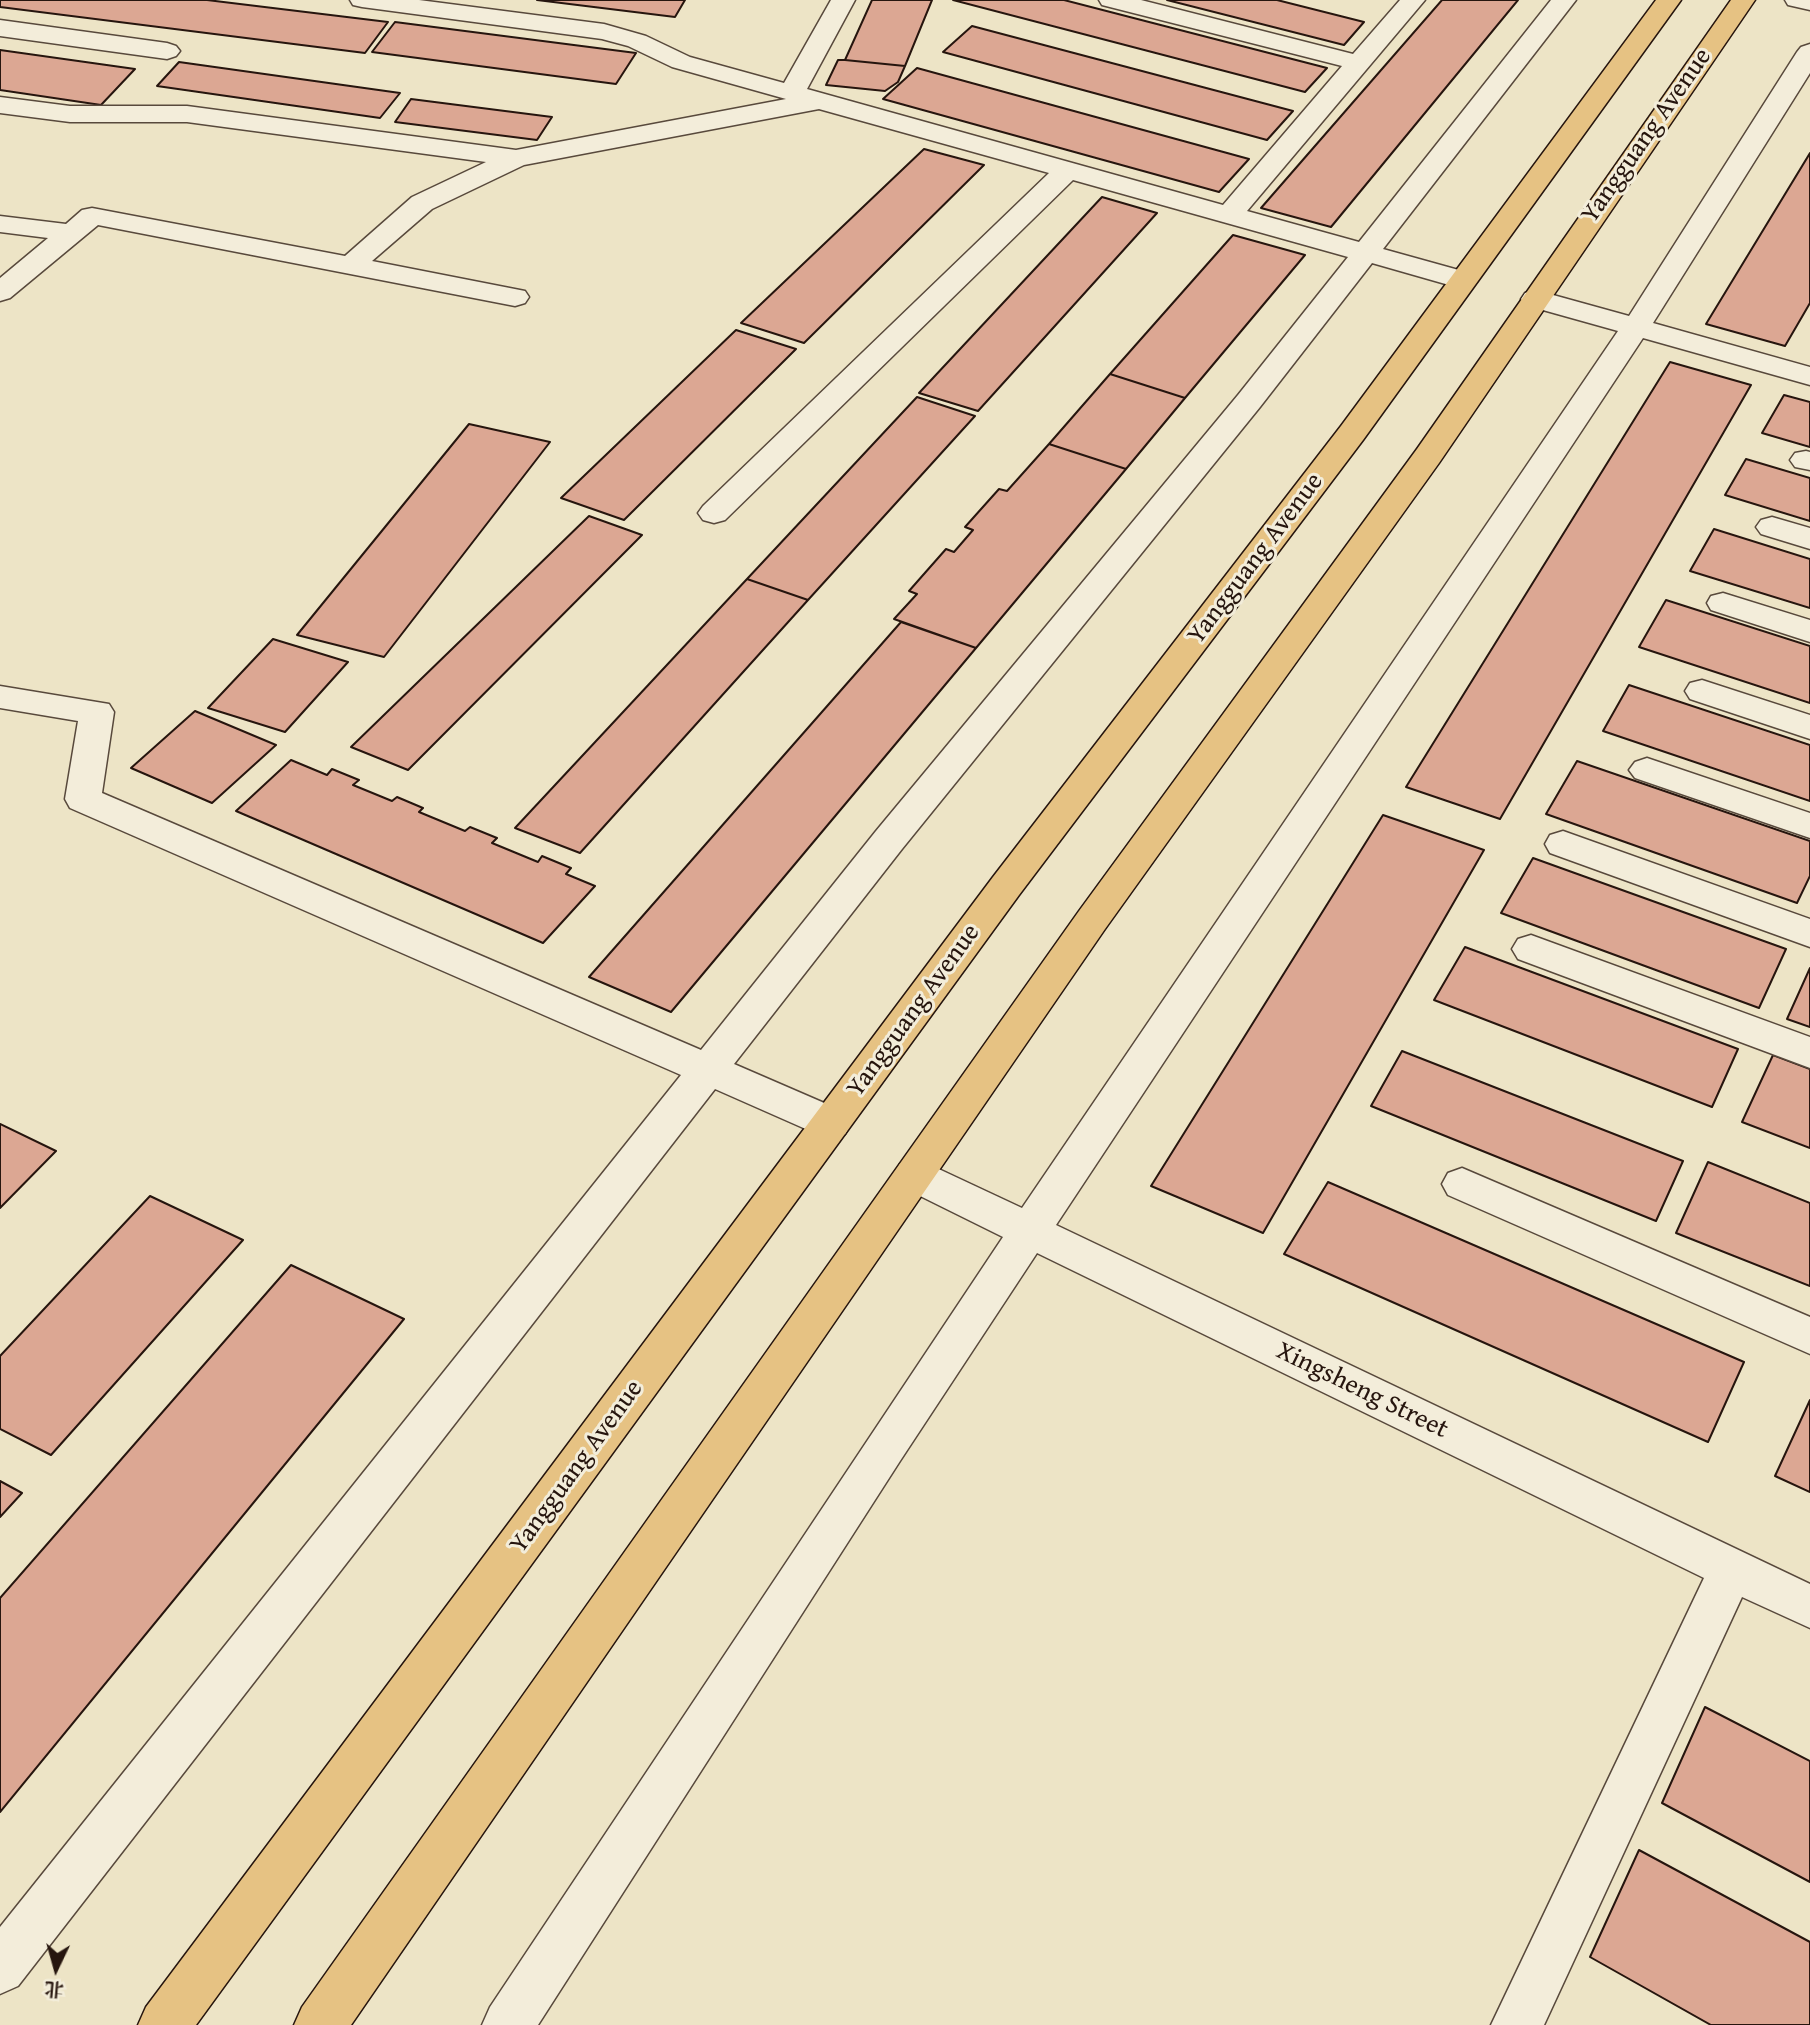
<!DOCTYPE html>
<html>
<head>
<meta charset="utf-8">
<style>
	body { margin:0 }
	#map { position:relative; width:1810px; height:2025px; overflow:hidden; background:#ede4c6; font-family:"Gentium Book Plus","Noto Serif SC",serif }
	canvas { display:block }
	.north { position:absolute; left:21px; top:1934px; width:70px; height:70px; -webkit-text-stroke:5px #f3edda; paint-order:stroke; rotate:185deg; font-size:19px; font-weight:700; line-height:28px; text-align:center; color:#26150e }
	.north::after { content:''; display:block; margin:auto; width:24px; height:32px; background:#26150e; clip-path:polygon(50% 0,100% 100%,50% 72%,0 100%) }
</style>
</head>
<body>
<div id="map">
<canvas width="1810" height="2025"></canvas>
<div class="north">北</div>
</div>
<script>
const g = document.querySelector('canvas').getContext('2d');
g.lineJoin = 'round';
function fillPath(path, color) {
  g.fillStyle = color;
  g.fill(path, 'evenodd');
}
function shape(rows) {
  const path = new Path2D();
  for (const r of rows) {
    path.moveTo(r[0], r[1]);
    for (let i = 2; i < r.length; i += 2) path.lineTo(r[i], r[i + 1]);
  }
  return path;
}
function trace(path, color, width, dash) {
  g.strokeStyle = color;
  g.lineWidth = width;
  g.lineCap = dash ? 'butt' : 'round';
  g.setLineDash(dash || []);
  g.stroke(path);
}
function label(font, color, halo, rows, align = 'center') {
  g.font = font + ' "Gentium Book Plus",serif';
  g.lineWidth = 6;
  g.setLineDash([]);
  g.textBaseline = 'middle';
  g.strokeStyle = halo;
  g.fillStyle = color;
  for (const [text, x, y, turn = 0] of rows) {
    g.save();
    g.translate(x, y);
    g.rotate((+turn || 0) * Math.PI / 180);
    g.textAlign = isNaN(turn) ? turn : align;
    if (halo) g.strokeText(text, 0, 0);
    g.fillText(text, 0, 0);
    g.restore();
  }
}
const building = shape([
	[0,0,207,0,388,22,365,53,0,7,0,0],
	[537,0,685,0,675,17,537,0],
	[872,0,932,0,905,66,845,60,872,0],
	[953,0,1064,0,1327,68,1305,92,953,0],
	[1167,0,1277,0,1364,22,1344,45,1167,0],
	[1442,0,1518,0,1331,227,1261,208,1442,0],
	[395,22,636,53,616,84,372,52,395,22],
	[972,26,1293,111,1267,140,943,52,972,26],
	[0,50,135,69,101,105,0,90,0,50],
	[838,60,845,60,905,66,898,82,885,91,826,85,838,60],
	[179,62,400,93,380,118,157,86,179,62],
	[917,68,1249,159,1219,192,883,99,917,68],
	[411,99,552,117,537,140,395,122,411,99],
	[924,149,984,165,804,343,741,323,924,149],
	[1810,153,1810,303,1785,346,1706,324,1810,153],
	[1102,197,1157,213,978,411,919,393,1102,197],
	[1233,235,1305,255,1185,398,1110,374,1233,235],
	[736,330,796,349,624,520,561,498,736,330],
	[1670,362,1751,385,1500,819,1406,787,1670,362],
	[1110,374,1185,398,1126,469,1049,444,1110,374],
	[1784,395,1810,402,1810,447,1762,433,1784,395],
	[917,397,975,416,808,600,747,579,917,397],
	[469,424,550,442,384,657,297,635,469,424],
	[1049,444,1126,469,976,648,894,619,917,594,909,591,946,549,954,552,973,530,965,527,999,489,1007,491,1049,444],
	[1746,459,1810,478,1810,521,1725,495,1746,459],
	[589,516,642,535,408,770,351,747,589,516],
	[1714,529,1810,559,1810,608,1690,571,1714,529],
	[747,579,808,600,580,853,515,828,747,579],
	[1666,600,1810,646,1810,703,1639,647,1666,600],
	[901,622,976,648,671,1012,589,977,901,622],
	[273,639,348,662,285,732,208,708,273,639],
	[1629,685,1810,745,1810,801,1603,731,1629,685],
	[195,711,276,745,212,803,131,768,195,711],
	[291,760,327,775,332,769,359,780,353,785,392,801,397,797,423,808,419,812,465,831,470,827,497,838,492,843,538,862,542,856,571,868,566,874,595,886,543,943,236,811,291,760],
	[1577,761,1810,841,1810,876,1797,903,1546,814,1577,761],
	[1383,815,1484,850,1263,1233,1151,1186,1383,815],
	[1533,858,1786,949,1759,1008,1501,913,1533,858],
	[1465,947,1738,1049,1712,1107,1434,1000,1465,947],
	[1810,968,1810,1027,1787,1019,1810,968],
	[1402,1051,1683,1161,1656,1221,1371,1106,1402,1051],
	[1773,1055,1810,1069,1810,1148,1742,1122,1773,1055],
	[0,1124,56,1151,0,1208,0,1124],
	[1708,1162,1810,1203,1810,1286,1676,1233,1708,1162],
	[1328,1182,1744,1362,1708,1442,1284,1254,1328,1182],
	[150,1196,243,1240,51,1455,0,1429,0,1356,150,1196],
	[291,1265,404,1319,0,1812,0,1598,291,1265],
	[1810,1400,1810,1492,1775,1476,1810,1400],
	[0,1481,22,1493,0,1517,0,1481],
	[1705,1707,1810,1761,1810,1882,1662,1803,1705,1707],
	[1639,1850,1810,1942,1810,2025,1711,2025,1590,1957,1639,1850]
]);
fillPath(building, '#dca793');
trace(building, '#26150e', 2);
const minor = shape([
	[350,0,419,0,604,24,646,36,690,57,784,83,831,0,855,0,807,89,1223,205,1342,66,1102,5,1099,0,1141,0,1353,54,1400,0,1425,0,1247,211,1359,242,1551,0,1576,0,1383,249,1473,274,1477,280,1473,286,1463,289,1372,263,1260,407,902,849,734,1064,845,1112,851,1123,845,1134,831,1138,817,1134,715,1089,18,1986,0,1994,0,1927,681,1075,70,808,65,799,78,721,0,708,0,686,109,704,114,712,102,793,701,1050,876,831,1238,395,1348,257,1073,180,725,520,714,523,703,520,698,513,703,506,1049,173,819,109,524,165,432,209,372,261,525,291,529,297,525,303,515,306,98,225,10,298,0,301,0,278,48,238,0,232,0,216,66,224,82,210,92,208,345,256,412,197,486,162,187,122,70,122,0,113,0,97,70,106,187,106,516,150,786,99,672,67,628,46,602,39,362,7,353,5,350,0],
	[1785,0,1810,0,1810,10,1788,5,1785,0],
	[0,20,167,43,176,46,180,51,176,56,167,59,0,36,0,20],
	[1810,44,1810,73,1653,323,1810,367,1810,385,1643,338,1056,1225,1810,1584,1810,1628,1742,1597,1544,2025,1491,2025,1704,1578,1037,1253,900,1461,538,2025,482,2025,490,2007,1003,1237,900,1186,894,1175,900,1164,914,1159,928,1164,1022,1208,1618,331,1525,305,1521,299,1525,293,1535,290,1629,316,1797,52,1801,47,1810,44],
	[1806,451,1810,452,1810,470,1795,467,1790,460,1795,453,1806,451],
	[1772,517,1810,528,1810,549,1761,534,1756,527,1761,520,1772,517],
	[1723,593,1810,620,1810,642,1711,610,1707,603,1711,596,1723,593],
	[1702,680,1810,715,1810,739,1690,699,1685,691,1690,683,1702,680],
	[1647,758,1810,813,1810,838,1635,778,1629,770,1635,762,1647,758],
	[1563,831,1810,919,1810,947,1550,853,1545,844,1550,835,1563,831],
	[1531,935,1810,1037,1810,1068,1518,959,1512,949,1518,939,1531,935],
	[1462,1168,1810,1317,1810,1354,1448,1195,1442,1184,1448,1173,1462,1168]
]);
const major = shape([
	[1656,0,1681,0,1363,440,1019,895,196,2025,138,2025,146,2007,993,877,1341,426,1656,0],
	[1731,0,1755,0,1439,463,1105,929,351,2025,294,2025,302,2007,1079,911,1417,449,1731,0]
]);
trace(minor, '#58493c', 3);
trace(major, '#26150e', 3);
fillPath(minor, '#f3edda');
fillPath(major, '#e6c283');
label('26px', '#26150e', '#f3edda', [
	["Yangguang Avenue",1647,136,-55],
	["Yangguang Avenue",1256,559,-53],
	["Yangguang Avenue",914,1011,-54],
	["Xingsheng Street",1362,1391,26],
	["Yangguang Avenue",577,1467,-54]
]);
</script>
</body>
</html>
